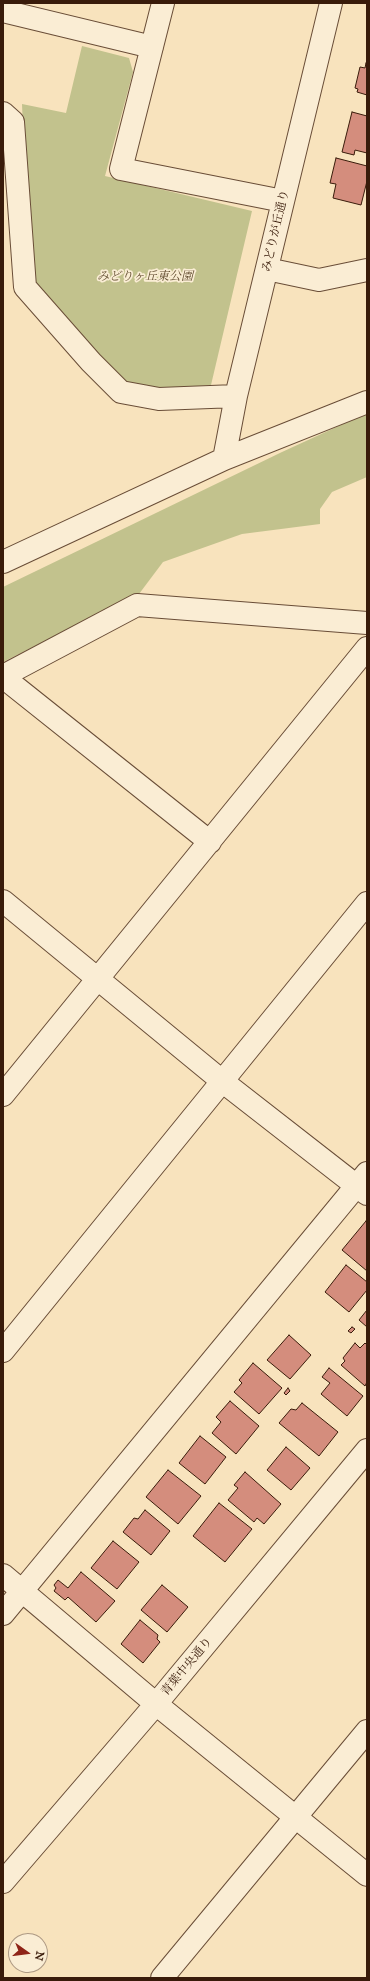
<!DOCTYPE html>
<html>
<head>
<meta charset="utf-8">
<style>
	body { margin:0 }
	#map { position:relative; width:370px; height:1981px; overflow:hidden; background:#f8e3bd; font-family:"IM FELL Great Primer",serif }
	canvas { display:block }
	.frame { position:absolute; inset:0; border:4px solid #391b0a; pointer-events:none }
	.north { position:absolute; left:8px; top:1933px; width:40px; height:40px; box-sizing:border-box; background:#faedd4; border:1px solid #ad9983; border-radius:50%; rotate:104deg; font-size:11px; font-weight:700; line-height:16px; text-align:center; color:#391b0a }
	.north::after { content:''; display:block; margin:auto; width:14px; height:18px; background:#8f2418; clip-path:polygon(50% 0,100% 100%,50% 72%,0 100%) }
</style>
</head>
<body>
<div id="map">
<canvas width="370" height="1981"></canvas>
<div class="frame"></div>
<div class="north">N</div>
</div>
<script>
const g = document.querySelector('canvas').getContext('2d');
g.lineJoin = 'round';
function fillPath(path, color) {
  g.fillStyle = color;
  g.fill(path, 'evenodd');
}
function shape(rows) {
  const path = new Path2D();
  for (const r of rows) {
    path.moveTo(r[0], r[1]);
    for (let i = 2; i < r.length; i += 2) path.lineTo(r[i], r[i + 1]);
  }
  return path;
}
function trace(path, color, width, dash) {
  g.strokeStyle = color;
  g.lineWidth = width;
  g.lineCap = dash ? 'butt' : 'round';
  g.setLineDash(dash || []);
  g.stroke(path);
}
function label(font, color, halo, rows, align = 'center') {
  g.font = font + ' "IM FELL Great Primer","Noto Serif JP",serif';
  g.lineWidth = 3.5;
  g.setLineDash([]);
  g.textBaseline = 'middle';
  g.strokeStyle = halo;
  g.fillStyle = color;
  for (const [text, x, y, turn = 0] of rows) {
    g.save();
    g.translate(x, y);
    g.rotate((+turn || 0) * Math.PI / 180);
    g.textAlign = isNaN(turn) ? turn : align;
    if (halo) g.strokeText(text, 0, 0);
    g.fillText(text, 0, 0);
    g.restore();
  }
}
fillPath(shape([
	[82,46,129,58,133,72,105,176,252,211,211,385,167,389,119,381,61,318,29,275,22,104,66,113],
	[367,413,367,477,332,492,320,509,320,524,242,534,163,562,139,594,3,662,3,587,282,452]
]), '#c2c28d');
const building = shape([
	[366,63,367,63,367,95,357,92,358,89,355,88,360,67,365,68,366,63],
	[352,112,367,116,367,153,355,150,354,155,342,152,352,112],
	[336,158,367,166,367,181,361,205,333,198,336,184,330,183,336,158],
	[366,1221,367,1222,367,1271,342,1250,366,1221],
	[346,1265,367,1282,367,1290,349,1312,325,1292,346,1265],
	[367,1310,367,1327,359,1320,367,1310],
	[352,1327,355,1329,351,1333,348,1331,352,1327],
	[289,1335,311,1355,290,1379,267,1360,289,1335],
	[355,1343,360,1348,365,1343,367,1345,367,1382,365,1386,341,1365,345,1361,343,1358,355,1343],
	[253,1363,282,1388,259,1414,234,1392,242,1383,239,1380,253,1363],
	[329,1368,363,1396,347,1416,321,1394,330,1383,322,1377,329,1368],
	[288,1388,290,1391,286,1395,284,1393,288,1388],
	[230,1401,259,1426,236,1454,212,1433,221,1422,216,1417,230,1401],
	[302,1403,338,1432,319,1456,279,1423,291,1409,296,1410,302,1403],
	[200,1436,226,1457,205,1484,179,1463,200,1436],
	[286,1447,310,1468,291,1490,267,1470,286,1447],
	[168,1470,201,1496,178,1524,146,1497,168,1470],
	[245,1472,281,1504,264,1524,257,1518,254,1522,228,1500,238,1488,234,1485,245,1472],
	[219,1503,252,1529,225,1562,193,1536,219,1503],
	[145,1510,170,1531,151,1555,123,1532,134,1518,138,1519,145,1510],
	[113,1541,139,1562,117,1589,91,1568,113,1541],
	[81,1572,115,1601,96,1622,68,1597,65,1600,54,1591,56,1588,54,1585,58,1580,68,1588,81,1572],
	[162,1585,188,1607,167,1632,141,1610,162,1585],
	[140,1620,158,1635,157,1639,160,1642,143,1663,121,1644,140,1620]
]);
fillPath(building, '#d48d7d');
trace(building, '#391b0a', 1);
const minor = shape([
	[163,3,121,169,283,201],
	[3,11,152,47],
	[3,113,13,122,25,287,91,362,121,392,159,399,236,396],
	[267,269,319,280,367,270],
	[224,459,236,396,331,3],
	[3,562,224,459,367,402],
	[3,676,137,605,367,623],
	[3,677,210,842],
	[3,901,222,1081,367,1194],
	[3,1095,367,648],
	[3,1351,367,903],
	[3,1575,156,1704,367,1875],
	[3,1614,367,1173],
	[3,1882,156,1704,367,1450],
	[162,1978,367,1731]
]);
trace(minor, '#694d37', 24);
trace(minor, '#faedd4', 22);
label('12px', '#391b0a', '#faedd4', [
	["みどりが丘通り",276,231,-77],
	["青葉中央通り",187,1667,-50]
]);
label('italic 12px', '#624d31', '#faedd4', [
	["みどりヶ丘東公園",145,277]
]);
</script>
</body>
</html>
